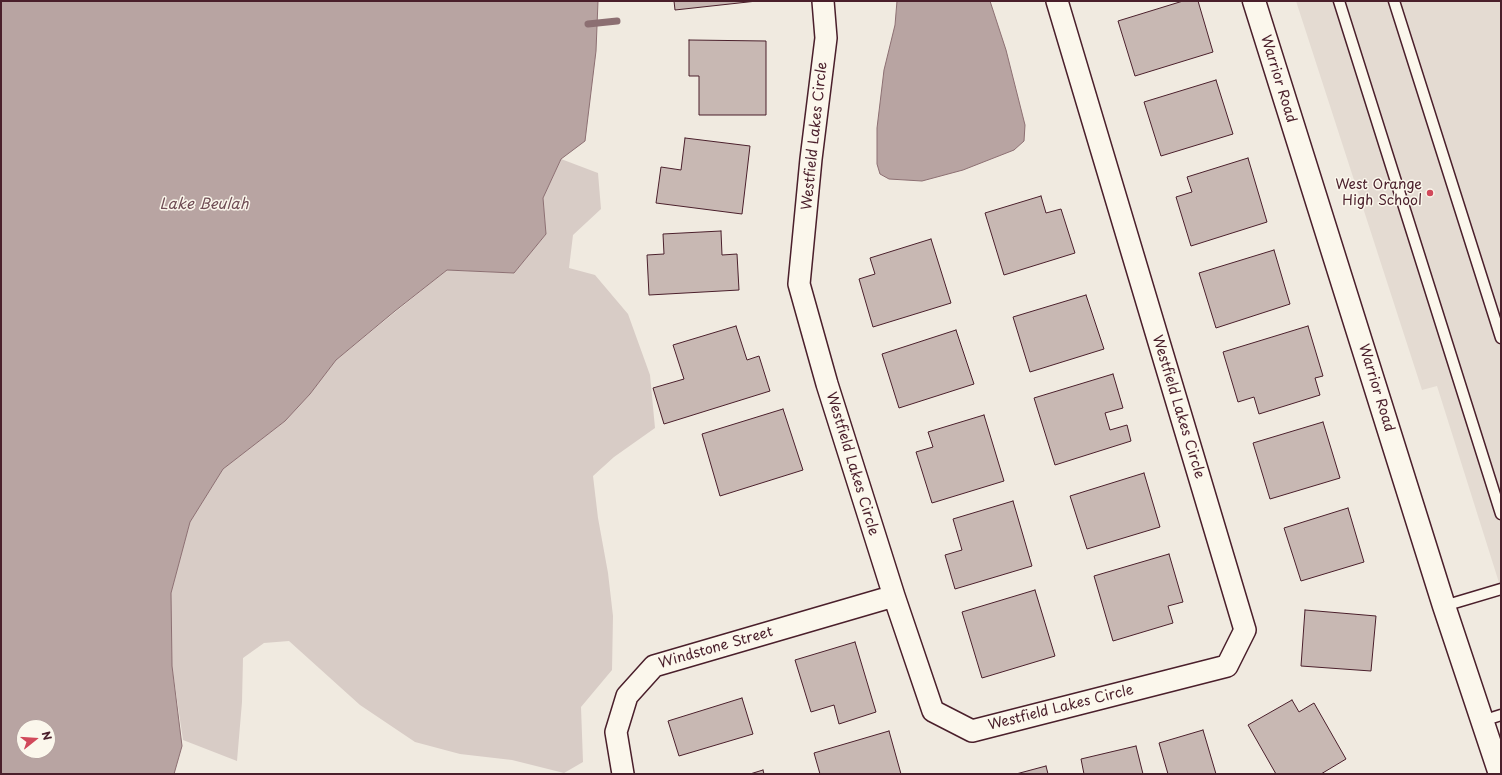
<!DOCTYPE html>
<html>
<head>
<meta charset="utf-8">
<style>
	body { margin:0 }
	#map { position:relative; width:1502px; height:775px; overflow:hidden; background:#f0eae0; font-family:"Playpen Sans",sans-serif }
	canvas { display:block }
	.frame { position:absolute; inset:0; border:2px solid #4a1f2b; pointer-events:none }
	.north { position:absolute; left:16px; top:719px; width:40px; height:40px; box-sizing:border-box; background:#fbf7ec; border:1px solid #b4a19f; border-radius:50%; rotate:73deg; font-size:11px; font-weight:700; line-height:16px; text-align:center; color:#4a1f2b }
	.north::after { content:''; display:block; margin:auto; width:14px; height:18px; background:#d1495b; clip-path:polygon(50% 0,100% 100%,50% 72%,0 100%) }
</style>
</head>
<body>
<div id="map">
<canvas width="1502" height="775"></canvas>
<div class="frame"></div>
<div class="north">N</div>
</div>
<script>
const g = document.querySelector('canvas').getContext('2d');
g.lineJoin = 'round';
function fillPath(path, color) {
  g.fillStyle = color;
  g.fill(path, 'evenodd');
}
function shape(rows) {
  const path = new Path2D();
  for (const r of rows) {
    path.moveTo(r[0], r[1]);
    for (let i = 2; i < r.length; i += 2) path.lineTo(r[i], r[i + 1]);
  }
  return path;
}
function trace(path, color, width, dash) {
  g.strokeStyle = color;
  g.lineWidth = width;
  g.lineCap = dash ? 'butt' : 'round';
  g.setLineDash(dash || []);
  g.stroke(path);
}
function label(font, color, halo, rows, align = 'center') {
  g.font = font + ' "Playpen Sans",sans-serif';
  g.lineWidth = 3;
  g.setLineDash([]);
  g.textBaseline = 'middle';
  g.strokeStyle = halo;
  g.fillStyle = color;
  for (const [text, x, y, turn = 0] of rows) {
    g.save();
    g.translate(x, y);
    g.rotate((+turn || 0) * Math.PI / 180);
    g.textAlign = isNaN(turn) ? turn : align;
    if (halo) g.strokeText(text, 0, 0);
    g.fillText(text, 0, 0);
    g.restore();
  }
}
fillPath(shape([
	[1296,1,1501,1,1501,589,1437,386,1422,390]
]), '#e4dbd2');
fillPath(shape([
	[561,159,598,173,601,209,573,235,569,268,595,275,628,314,650,375,655,428,614,457,593,476,598,518,608,573,613,616,612,670,581,707,583,762,564,773,512,760,460,754,415,742,360,705,289,641,264,643,243,658,242,702,237,761,183,740,172,666,171,593,190,522,223,469,285,421,310,394,336,360,447,270,514,273,546,234,543,198]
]), '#d8ccc6');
const water = shape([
	[1,1,598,1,596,51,585,141,561,159,543,198,546,234,514,273,447,270,395,311,336,360,310,394,285,421,223,469,190,522,171,593,172,666,182,746,174,774,1,774,1,1],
	[24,727,48,727,48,751,24,751,24,727],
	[897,1,990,1,1006,50,1025,125,1024,141,1014,150,963,170,922,181,889,179,880,174,877,164,877,128,884,70,895,25,897,1]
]);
fillPath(water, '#b8a4a2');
trace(water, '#8c6f72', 1);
trace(shape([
	[588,24,617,21]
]), '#8c6f72', 7);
const building = shape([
	[674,1,757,1,675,10,674,1],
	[1183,1,1198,1,1213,52,1135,76,1118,21,1183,1],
	[689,40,766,41,766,115,699,115,699,76,689,76,689,40],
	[1216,80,1233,134,1161,156,1144,102,1216,80],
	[685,138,750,146,742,214,656,203,661,167,681,170,685,138],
	[1248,158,1267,222,1191,246,1176,197,1192,192,1187,177,1248,158],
	[1041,196,1046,213,1061,209,1075,253,1004,275,985,213,1041,196],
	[721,231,722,255,737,254,739,290,649,295,647,255,664,254,663,234,721,231],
	[931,239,951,303,873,327,859,279,875,274,870,258,931,239],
	[1274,250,1290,304,1216,328,1199,273,1274,250],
	[1086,295,1104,349,1030,372,1013,317,1086,295],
	[736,326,747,360,759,356,770,391,664,424,653,388,684,379,673,345,736,326],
	[1308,326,1323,376,1315,378,1320,395,1259,414,1254,397,1238,402,1223,352,1308,326],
	[956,330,974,384,899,408,882,354,956,330],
	[1113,374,1123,408,1105,413,1110,430,1127,425,1131,441,1055,465,1034,398,1113,374],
	[783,409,803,470,720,496,702,434,783,409],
	[984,415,1004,481,932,503,916,452,933,447,928,432,984,415],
	[1323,422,1340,478,1270,499,1253,443,1323,422],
	[1144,473,1160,527,1087,549,1070,496,1144,473],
	[1013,501,1032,566,955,589,945,555,962,550,953,519,1013,501],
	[1348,508,1364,562,1301,581,1284,528,1348,508],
	[1169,554,1183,602,1168,606,1173,623,1113,641,1094,576,1169,554],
	[1035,590,1055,656,982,678,962,612,1035,590],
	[1305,610,1376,616,1371,671,1301,666,1305,610],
	[855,642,876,712,839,724,834,705,811,712,795,660,855,642],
	[742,698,753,734,679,756,668,721,742,698],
	[1292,700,1299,712,1314,703,1346,759,1321,774,1276,774,1248,725,1292,700],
	[1203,730,1216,774,1168,774,1159,743,1203,730],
	[889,731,901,774,820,774,814,753,889,731],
	[1136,746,1143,774,1084,774,1081,759,1136,746],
	[1046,766,1048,774,1016,774,1046,766],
	[763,770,764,774,750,774,763,770]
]);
fillPath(building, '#c8b8b3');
trace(building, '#4a1f2b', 1);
const lane = shape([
	[1339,1,1501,514],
	[1394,1,1501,338],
	[1444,606,1501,589],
	[1482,721,1501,715]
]);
const street = shape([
	[823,1,826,38,811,159,799,284,827,384,894,596,933,711,972,731,1227,666,1245,630,1057,1],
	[623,774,616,732,627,696,654,666,894,596]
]);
const secondary = shape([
	[1254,1,1444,606,1500,774]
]);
trace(lane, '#4a1f2b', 13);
trace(street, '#4a1f2b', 24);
trace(secondary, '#4a1f2b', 25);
trace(lane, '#fbf7ec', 10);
trace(street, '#fbf7ec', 21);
trace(secondary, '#fbf7ec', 22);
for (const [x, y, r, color] of [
	[1430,193,4,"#d1495b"]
]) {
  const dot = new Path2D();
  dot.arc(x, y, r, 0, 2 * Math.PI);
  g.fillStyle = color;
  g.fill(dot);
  trace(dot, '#fbf7ec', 1.5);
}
label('14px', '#4a1f2b', '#fbf7ec', [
	["Warrior Road",1278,79,73],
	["Westfield Lakes Circle",815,136,-84],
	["Warrior Road",1376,388,73],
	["Westfield Lakes Circle",1178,407,73],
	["Westfield Lakes Circle",852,464,73],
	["Windstone Street",716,648,-16],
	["Westfield Lakes Circle",1061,708,-14]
]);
label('14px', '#4a1f2b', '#fbf7ec', [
	["West Orange",1422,185],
	["High School",1422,201]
], 'right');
label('italic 15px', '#704e55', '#fbf7ec', [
	["Lake Beulah",204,205]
]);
</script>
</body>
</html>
